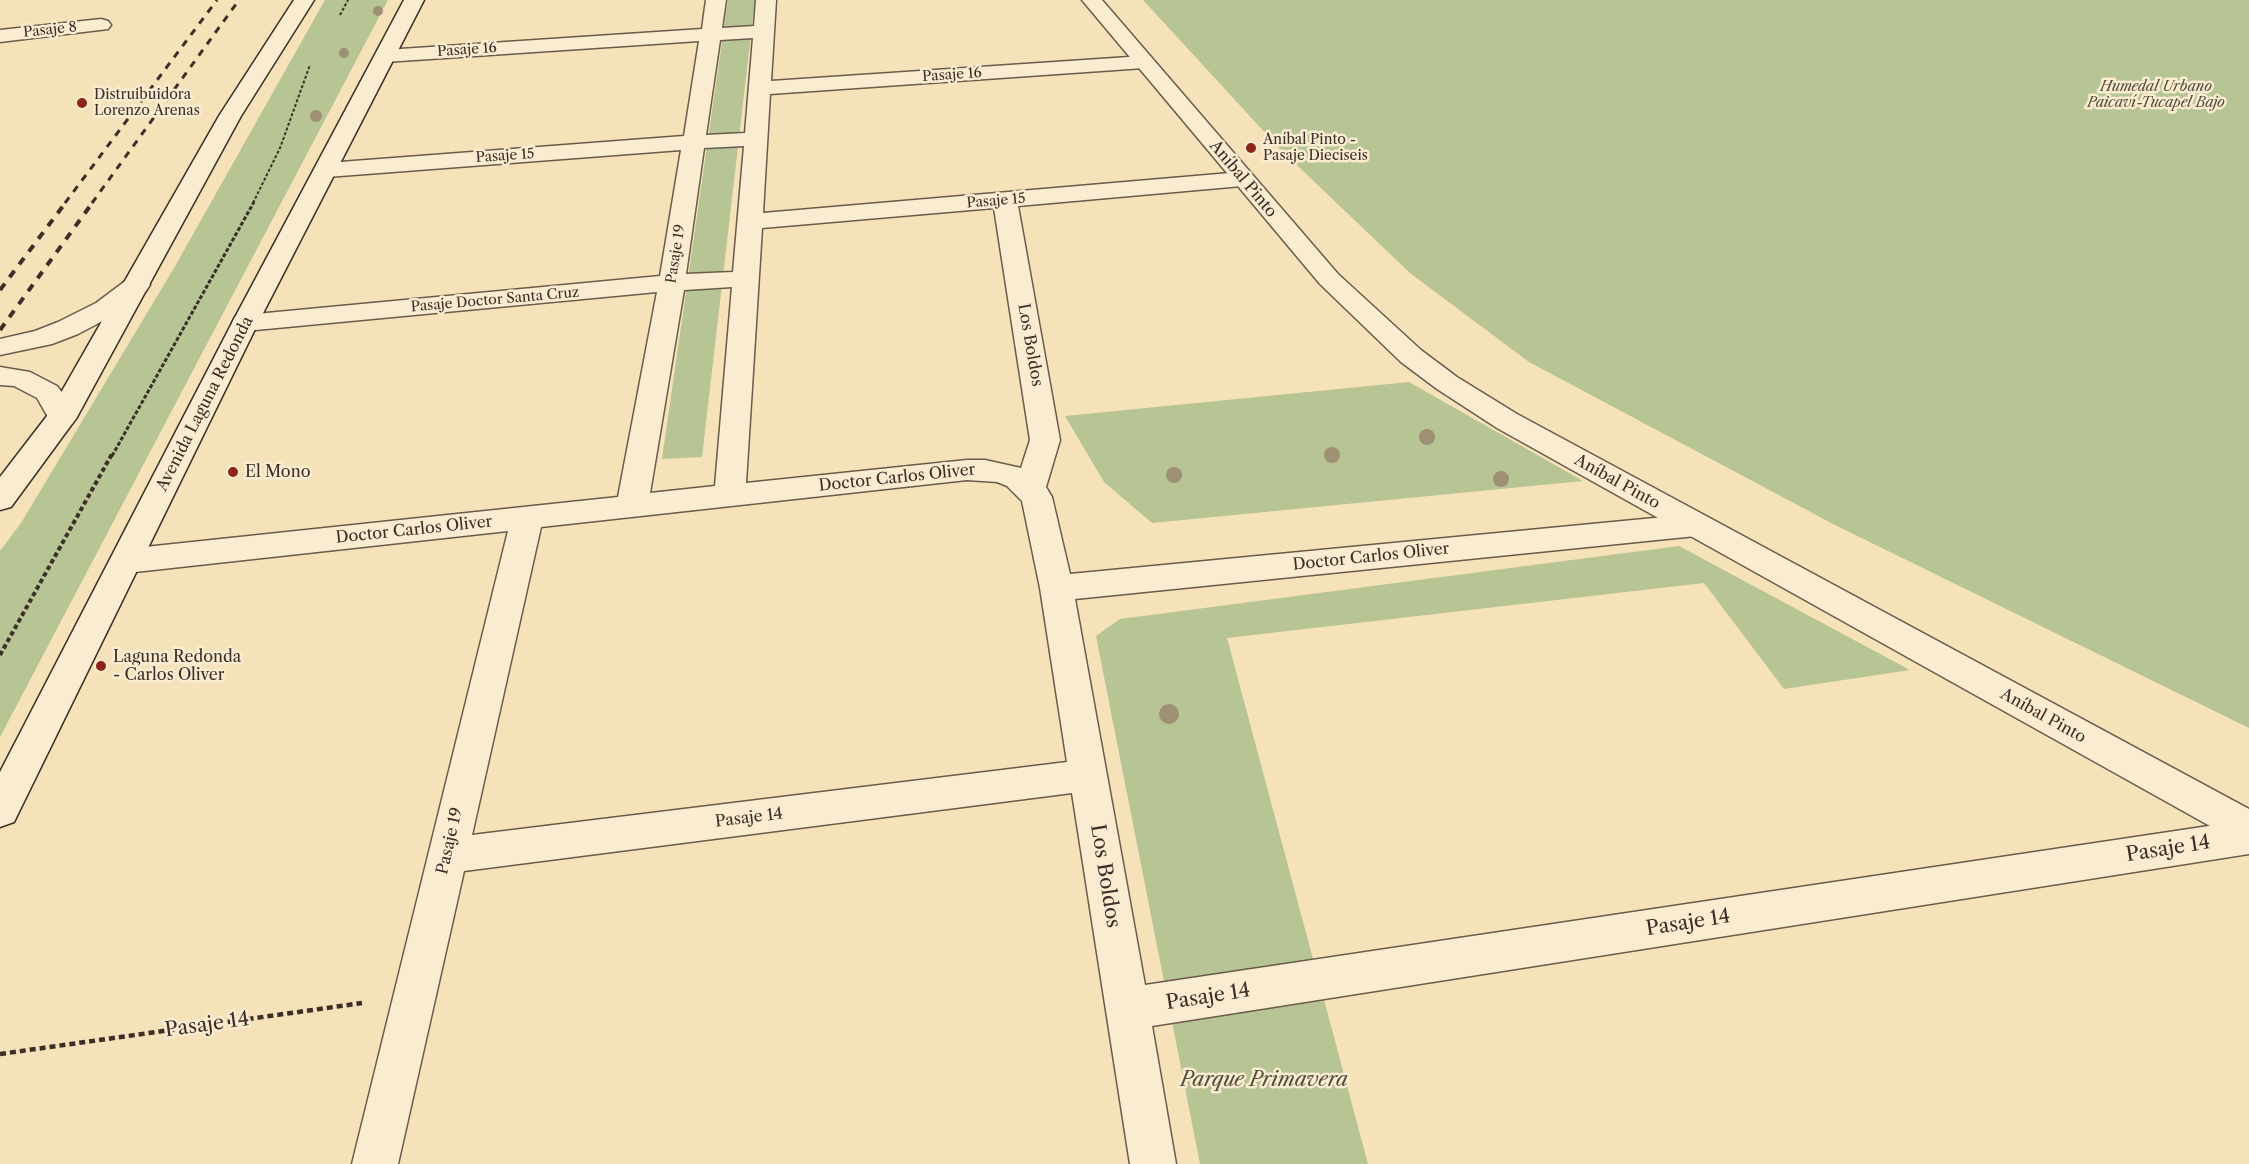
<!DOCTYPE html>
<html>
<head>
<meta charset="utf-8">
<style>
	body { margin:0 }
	canvas { display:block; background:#f6e2b8 }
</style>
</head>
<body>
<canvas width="2249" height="1164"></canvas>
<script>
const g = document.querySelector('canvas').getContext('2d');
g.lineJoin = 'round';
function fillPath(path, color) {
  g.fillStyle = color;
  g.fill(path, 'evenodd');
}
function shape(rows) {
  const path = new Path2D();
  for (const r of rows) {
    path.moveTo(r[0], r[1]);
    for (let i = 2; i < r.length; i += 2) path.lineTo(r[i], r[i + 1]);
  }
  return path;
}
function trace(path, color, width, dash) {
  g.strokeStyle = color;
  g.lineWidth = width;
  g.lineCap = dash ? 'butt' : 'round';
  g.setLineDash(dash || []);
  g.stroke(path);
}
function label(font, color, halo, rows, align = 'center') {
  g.font = font + ' "Libre Caslon Text",serif';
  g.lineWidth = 5;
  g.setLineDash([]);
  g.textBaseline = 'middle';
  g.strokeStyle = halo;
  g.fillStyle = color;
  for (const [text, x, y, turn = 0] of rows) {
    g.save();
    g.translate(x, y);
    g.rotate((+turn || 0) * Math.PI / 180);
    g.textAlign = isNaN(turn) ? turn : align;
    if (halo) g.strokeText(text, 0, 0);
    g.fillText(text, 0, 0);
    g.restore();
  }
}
fillPath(shape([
	[325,0,388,0,0,737,0,551,21,523,174,268],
	[728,0,755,0,702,457,662,459],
	[1143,0,2249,0,2249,728,1835,525,1529,362,1410,273,1281,150],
	[1409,382,1583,481,1152,523,1104,482,1065,416],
	[1679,546,1910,670,1784,689,1704,583,1227,638,1368,1164,1200,1164,1096,636,1120,619]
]), '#b7c493');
const minor = shape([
	[706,0,726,0,722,28,754,26,756,0,776,0,771,81,1144,56,1151,58,1154,62,1151,66,1144,68,770,94,763,213,1242,172,1250,174,1254,179,1250,184,1242,186,1018,206,1060,440,1046,487,1052,497,1070,574,1696,514,1707,517,1712,525,1707,533,1696,536,1075,599,1145,985,2249,820,2249,854,1152,1026,1176,1164,1130,1164,1072,793,464,871,398,1164,352,1164,508,531,126,573,115,569,110,561,115,553,126,549,618,497,657,292,245,331,235,329,232,323,235,317,245,315,660,276,681,150,327,177,319,175,315,170,319,165,327,163,684,136,699,41,385,62,378,60,375,56,378,52,385,50,702,29,706,0],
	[753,38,745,133,706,135,720,40,753,38],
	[744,146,733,272,686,274,704,148,744,146],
	[994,208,1030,440,1021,468,985,460,967,460,746,483,762,228,994,208],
	[732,287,715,486,650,493,684,290,732,287],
	[967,480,997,482,1007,486,1022,501,1040,588,1067,762,472,835,541,527,967,480],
	[101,19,108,21,111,25,108,29,0,42,0,30,101,19]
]);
const tertiary = shape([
	[1082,0,1102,0,1338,274,1421,350,1457,377,1517,414,2249,809,2249,845,2235,840,1497,428,1437,389,1401,362,1320,284,1082,0],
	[137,277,146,279,150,285,146,291,114,315,78,334,52,344,0,355,0,339,35,331,58,322,96,303,128,279,137,277],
	[0,367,30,372,57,386,71,404,77,417,72,424,62,427,52,424,37,398,14,386,0,385,0,367]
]);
const secondary = shape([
	[294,0,314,0,241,116,77,417,11,507,0,510,0,477,50,412,219,116,294,0],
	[404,0,424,0,258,323,14,822,0,827,0,772,232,323,404,0]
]);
trace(minor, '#6a5b4c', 3);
trace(tertiary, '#6a5b4c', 3);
trace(secondary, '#3c2e28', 3);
trace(shape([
	[340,15,348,0],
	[253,203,280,148,310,65]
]), '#3c2e28', 2, [3, 2]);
trace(shape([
	[112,456,254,202]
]), '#3c2e28', 3, [4, 2]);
trace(shape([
	[0,655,112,454]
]), '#3c2e28', 4, [4.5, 3]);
trace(shape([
	[0,1054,362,1003]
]), '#3c2e28', 4.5, [6, 4]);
fillPath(minor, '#f9ecd1');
fillPath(tertiary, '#f9ecd1');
fillPath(secondary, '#f9ecd1');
trace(shape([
	[65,203,217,0],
	[92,203,239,0]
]), '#3c2e28', 3, [7, 7]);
trace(shape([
	[0,290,66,202],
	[0,330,93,202]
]), '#3c2e28', 4, [8, 8]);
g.fillStyle = '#9d9074';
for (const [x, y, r] of [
	[378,11,5],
	[344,53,5],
	[316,116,6],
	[1427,437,8],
	[1332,455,8],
	[1174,475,8],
	[1501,479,8],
	[1169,714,10]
]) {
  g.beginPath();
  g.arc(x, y, r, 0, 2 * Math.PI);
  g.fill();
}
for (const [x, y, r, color] of [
	[82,103,6,"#8f2418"],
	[1251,148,6,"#8f2418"],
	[233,472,6,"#8f2418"],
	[101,666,6,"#8f2418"]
]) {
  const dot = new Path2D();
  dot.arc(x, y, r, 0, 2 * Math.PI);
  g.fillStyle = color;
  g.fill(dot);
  trace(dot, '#f9ecd1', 2);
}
label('14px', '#3c2e28', '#f9ecd1', [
	["Pasaje 8",50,30,-6],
	["Pasaje 16",467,50,-4],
	["Pasaje 16",952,75,-4],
	["Pasaje 15",505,156,-4],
	["Pasaje 15",996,201,-5],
	["Pasaje 19",676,254,-81],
	["Pasaje Doctor Santa Cruz",495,300,-5]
]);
label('italic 14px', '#554c3d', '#f9ecd1', [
	["Humedal Urbano",2156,87],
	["Paicaví-Tucapel Bajo",2156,103]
]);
label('14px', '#3c2e28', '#f9ecd1', [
	["Distruibuidora",94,95],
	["Lorenzo Arenas",94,111],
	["Aníbal Pinto -",1263,140],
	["Pasaje Dieciseis",1263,156]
], 'left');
label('16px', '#3c2e28', '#f9ecd1', [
	["Aníbal Pinto",1243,179,50],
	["Los Boldos",1030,345,80],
	["Avenida Laguna Redonda",205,404,-63],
	["Doctor Carlos Oliver",897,478,-6],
	["Aníbal Pinto",1617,482,29],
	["Doctor Carlos Oliver",414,530,-6],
	["Doctor Carlos Oliver",1371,557,-6],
	["Aníbal Pinto",2043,716,29],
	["Pasaje 14",749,818,-7],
	["Pasaje 19",450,841,-77]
]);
label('16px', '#3c2e28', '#f9ecd1', [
	["El Mono",245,472],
	["Laguna Redonda",113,657],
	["- Carlos Oliver",113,675]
], 'left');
label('20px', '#3c2e28', '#f9ecd1', [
	["Pasaje 14",2168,849,-9],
	["Los Boldos",1105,876,81],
	["Pasaje 14",1688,923,-9],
	["Pasaje 14",1208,997,-9],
	["Pasaje 14",207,1025,-8]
]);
label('italic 20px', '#554c3d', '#f9ecd1', [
	["Parque Primavera",1264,1080]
]);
</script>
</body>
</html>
